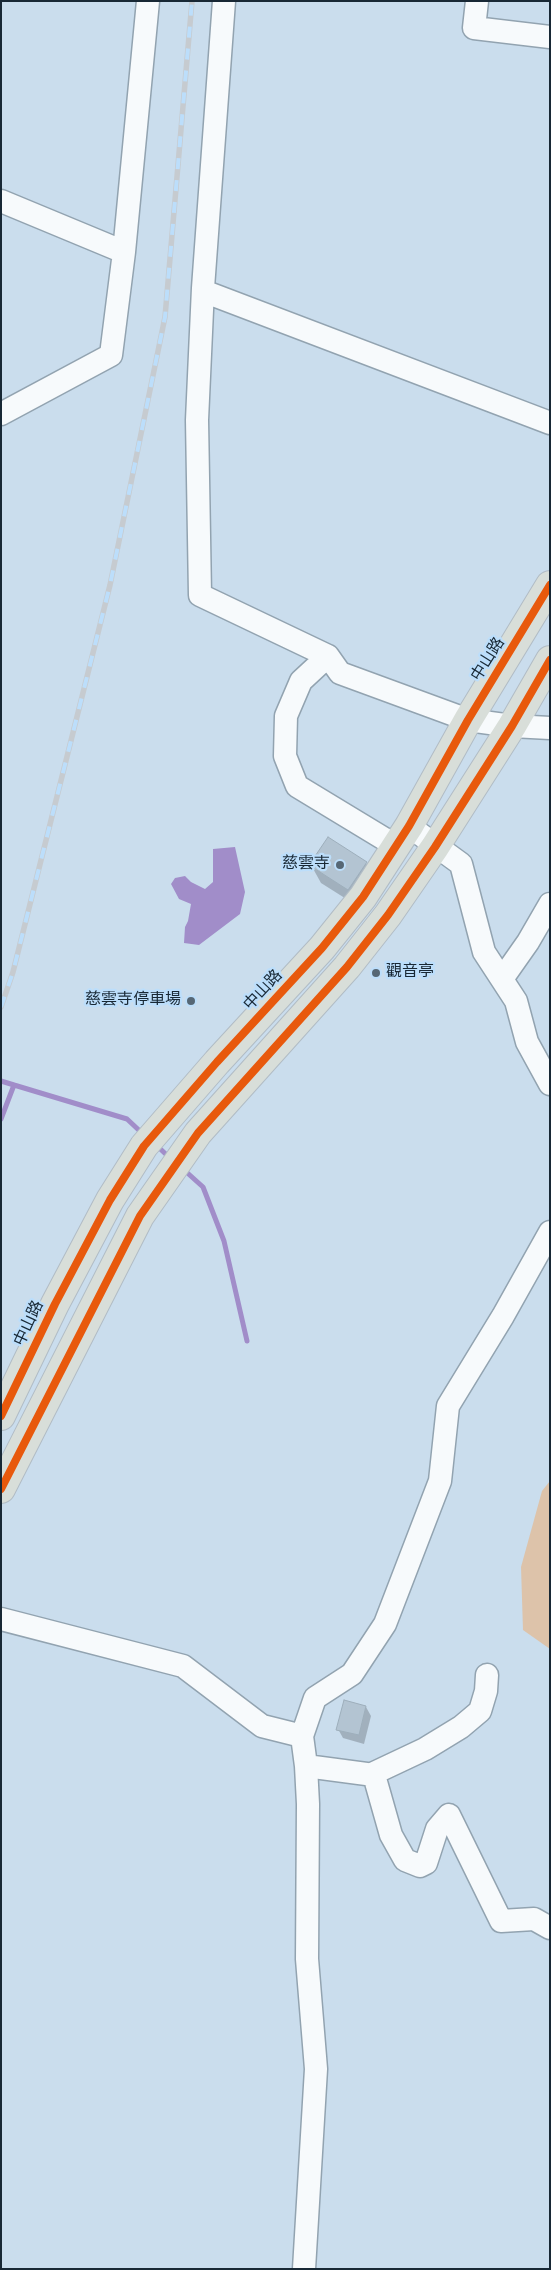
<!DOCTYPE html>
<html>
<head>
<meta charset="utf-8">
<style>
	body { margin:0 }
	#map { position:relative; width:551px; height:2270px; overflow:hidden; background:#cadded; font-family:Overpass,sans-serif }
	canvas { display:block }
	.frame { position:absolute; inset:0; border:2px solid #182835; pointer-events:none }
</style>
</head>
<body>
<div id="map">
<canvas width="551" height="2270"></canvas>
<div class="frame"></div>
</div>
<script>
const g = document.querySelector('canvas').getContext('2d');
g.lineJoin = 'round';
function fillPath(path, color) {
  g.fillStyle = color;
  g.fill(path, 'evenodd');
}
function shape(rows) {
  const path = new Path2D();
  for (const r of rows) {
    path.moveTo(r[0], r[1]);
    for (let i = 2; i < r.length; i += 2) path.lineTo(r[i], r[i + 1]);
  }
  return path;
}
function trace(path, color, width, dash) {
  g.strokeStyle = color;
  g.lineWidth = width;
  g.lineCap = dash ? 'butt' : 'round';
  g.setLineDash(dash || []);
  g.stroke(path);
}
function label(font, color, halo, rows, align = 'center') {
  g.font = font + ' Overpass,"Noto Sans TC",sans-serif';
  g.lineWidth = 4.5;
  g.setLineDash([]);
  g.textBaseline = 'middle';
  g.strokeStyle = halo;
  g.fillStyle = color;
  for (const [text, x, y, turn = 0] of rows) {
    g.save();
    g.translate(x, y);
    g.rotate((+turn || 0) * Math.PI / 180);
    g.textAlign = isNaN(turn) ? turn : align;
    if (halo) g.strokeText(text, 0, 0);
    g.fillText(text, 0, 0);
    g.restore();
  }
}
fillPath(shape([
	[550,1481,550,1649,523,1630,521,1567,542,1491]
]), '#ddc3aa');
fillPath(shape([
	[235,847,245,892,240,914,199,945,184,943,185,927,188,921,191,904,179,899,171,884,175,878,185,876,191,882,205,889,213,882,213,849]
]), '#a18dc9');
fillPath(shape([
	[366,863,376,881,359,907,321,883,311,865],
	[366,1707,371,1716,364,1744,343,1738,338,1729]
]), '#0003');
trace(shape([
	[1,1081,14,1085],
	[1,1119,14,1085,127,1119,143,1134],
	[155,1144,171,1159],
	[183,1169,203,1187,224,1241,247,1341]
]), '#a18dc9', 5);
const building = shape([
	[328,837,367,862,348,890,309,865,328,837],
	[344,1700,366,1706,359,1735,336,1730,344,1700]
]);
fillPath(building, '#b3c4d2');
trace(building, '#9daebb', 1);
const minor = shape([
	[224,1,203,288,197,420,200,595,328,656,340,673,468,720,512,726,550,728],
	[477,1,474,28,550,37],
	[1,201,124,252],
	[203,291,550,423],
	[1,414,111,355,124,252,148,1],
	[328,656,301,681,286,716,285,756,297,786,396,846],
	[409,826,461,864,484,952,516,1001,527,1042,550,1084],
	[502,979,528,942,550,904],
	[1,1619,183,1666,262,1726,302,1736],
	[306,1766,374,1775,391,1835,405,1860,420,1866,426,1863,437,1829,449,1815,501,1921,534,1919,550,1928],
	[372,1774,425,1749,461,1727,480,1711,486,1691,487,1675],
	[304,2269,316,2069,307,1959,308,1804,306,1766,302,1736,315,1698,352,1674,385,1624,440,1481,448,1406,503,1316,550,1232]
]);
const major = shape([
	[1,1416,55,1304,110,1200,144,1146,217,1062,322,948,363,897,409,826,468,720,550,585],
	[1,1489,140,1216,198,1133,347,967,388,915,435,847,512,726,550,660]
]);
trace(minor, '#92a3b0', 25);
trace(major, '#b1bcc5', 30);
trace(minor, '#f7fafc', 22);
trace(major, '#d8ded9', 28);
const rail = shape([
	[1,1007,13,972,110,585,165,317,192,1]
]);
trace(rail, '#c6cbd0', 5.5);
trace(rail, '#bcdefb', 4, [11]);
trace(shape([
	[1,1416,55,1304,110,1200,144,1146,217,1062,322,948,363,897,409,826,468,720,550,585],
	[1,1489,140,1216,198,1133,347,967,388,915,435,847,512,726,550,660]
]), '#e8590c', 8);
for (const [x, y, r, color] of [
	[340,865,5,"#566775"],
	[376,973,5,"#566775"],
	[191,1001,5,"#566775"]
]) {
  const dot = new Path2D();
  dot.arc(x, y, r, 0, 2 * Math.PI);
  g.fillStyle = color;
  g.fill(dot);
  trace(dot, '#bcdefb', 2);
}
label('16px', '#182835', '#bcdefb', [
	["中山路",489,660,-58],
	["中山路",264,991,-47],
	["中山路",30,1324,-65]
]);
label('16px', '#182835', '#bcdefb', [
	["慈雲寺",330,865],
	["觀音亭",386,973,"left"],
	["慈雲寺停車場",181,1001]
], 'right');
</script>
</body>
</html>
